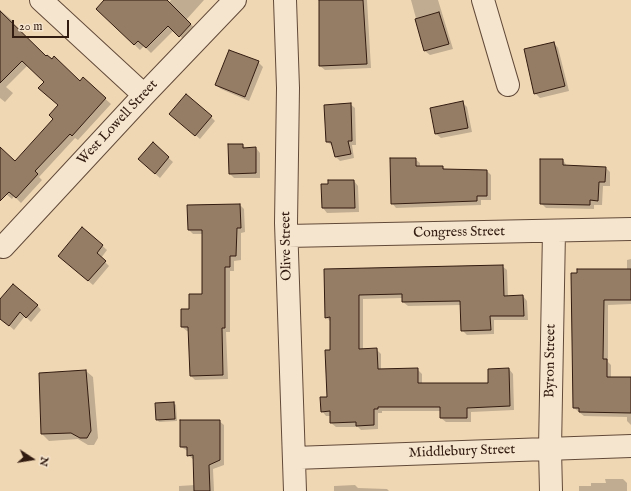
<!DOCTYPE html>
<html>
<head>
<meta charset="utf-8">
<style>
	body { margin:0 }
	#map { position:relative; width:631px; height:491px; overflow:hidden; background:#f0d7b4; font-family:"IM FELL English",serif }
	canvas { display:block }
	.north { position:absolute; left:12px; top:439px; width:40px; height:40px; -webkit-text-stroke:3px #f5e5ce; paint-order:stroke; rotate:102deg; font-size:11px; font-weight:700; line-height:16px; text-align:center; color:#321b10 }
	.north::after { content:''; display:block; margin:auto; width:14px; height:18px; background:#321b10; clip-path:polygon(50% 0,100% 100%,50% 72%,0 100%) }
	.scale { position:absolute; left:12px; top:20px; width:57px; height:18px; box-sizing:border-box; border:2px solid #321b10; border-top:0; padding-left:5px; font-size:12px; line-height:14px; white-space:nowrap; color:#321b10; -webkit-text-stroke:3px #f5e5ce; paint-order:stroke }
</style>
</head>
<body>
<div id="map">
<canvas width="631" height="491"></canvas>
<div class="north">N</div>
<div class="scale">20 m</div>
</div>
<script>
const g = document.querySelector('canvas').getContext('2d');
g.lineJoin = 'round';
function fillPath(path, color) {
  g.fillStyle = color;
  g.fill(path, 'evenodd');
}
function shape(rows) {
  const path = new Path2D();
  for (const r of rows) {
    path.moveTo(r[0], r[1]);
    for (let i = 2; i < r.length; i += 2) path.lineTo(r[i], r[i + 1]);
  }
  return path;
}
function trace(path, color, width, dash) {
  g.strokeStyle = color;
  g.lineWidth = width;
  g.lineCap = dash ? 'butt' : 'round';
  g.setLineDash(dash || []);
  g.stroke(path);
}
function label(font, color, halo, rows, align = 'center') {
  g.font = font + ' "IM FELL English",serif';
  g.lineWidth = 3.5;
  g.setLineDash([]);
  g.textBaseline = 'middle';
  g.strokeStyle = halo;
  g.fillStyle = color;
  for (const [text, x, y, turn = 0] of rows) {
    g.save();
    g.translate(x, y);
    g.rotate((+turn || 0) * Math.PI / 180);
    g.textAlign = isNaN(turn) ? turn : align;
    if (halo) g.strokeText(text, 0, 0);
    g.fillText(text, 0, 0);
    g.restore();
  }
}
fillPath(shape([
	[106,0,166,0,169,3,171,0,204,0,186,20,196,29,185,41,174,30,151,53,144,46,140,50,97,9],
	[320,0,367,0,371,68,325,70,320,66],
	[411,0,438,0,453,49,430,55,425,51],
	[0,10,14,22,12,24,46,58,80,82,83,79,111,104,78,140,75,138,39,177,42,180,21,203,14,196,12,199,0,189,0,148,15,162,55,119,59,106,45,82,28,65,6,87,13,93,5,102,0,98],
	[554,43,558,48,569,91,540,98,535,93],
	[258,62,263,67,249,101,221,89,216,85],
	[462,102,467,107,472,132,441,138,436,134],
	[350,104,355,108,356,145,352,145,354,158,340,161,336,157,333,146,327,142,325,106],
	[211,117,215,121,200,139,175,118],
	[153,144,173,162,160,178,143,163],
	[243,145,246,149,256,148,260,153,260,178,234,178,230,174],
	[415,159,420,163,420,167,442,167,446,170,487,171,491,175,491,200,481,200,481,205,396,208,392,203],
	[563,160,567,166,606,168,610,172,610,186,603,186,602,205,594,205,594,209,546,208,541,203],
	[354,181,358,186,359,212,327,213,323,208],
	[240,205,244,209,245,232,241,233,241,260,234,261,234,271,230,271,230,332,226,332,228,379,195,380,191,376,190,332,187,331,182,327,190,310,203,295,203,234,193,234,189,230],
	[82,228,107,250,101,258,109,266,93,285,64,260],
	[631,259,631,304,608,305,608,362,611,365,611,378,631,378,631,425,627,421,627,417,584,416,574,408,572,274,627,270,627,260],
	[502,266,507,270,508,297,523,296,527,301,528,320,494,320,494,334,467,335,462,330,461,305,408,306,403,302,403,298,363,299,363,350,376,349,381,354,381,370,417,369,422,374,422,384,489,384,509,369,513,374,514,410,471,412,471,422,446,422,441,418,441,411,382,411,382,413,378,413,378,429,361,430,358,427,336,427,331,423,331,416,326,416,322,411,328,398,331,351,331,322,326,317,325,270],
	[0,300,37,305,41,310,31,322,25,316,14,330,0,317],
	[86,371,93,377,98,438,94,445,88,445,78,439,49,441,42,434,40,374],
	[174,403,176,405,177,421,159,422,157,419],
	[219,421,224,425,224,465,213,469,214,491,179,491,179,486,195,485,194,460,188,455,188,451,181,447],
	[605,479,623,479,627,483,627,491,579,491,579,486,591,486,591,483,606,483],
	[355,485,358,488,387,489,389,491,334,491,334,486]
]), '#0003');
const building = shape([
	[104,0,167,0,191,24,179,37,168,26,146,48,138,41,134,45,96,9,104,0],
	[319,0,363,0,367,64,319,66,319,0],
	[0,11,46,56,47,55,52,59,54,56,80,81,83,77,106,98,72,136,70,134,35,171,38,174,16,198,9,192,0,201,0,147,15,161,53,119,49,115,58,105,38,88,44,82,22,61,0,83,0,11],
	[439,12,449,44,424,51,415,19,439,12],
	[554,42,565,86,534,94,524,49,554,42],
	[229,50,259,61,245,97,215,85,229,50],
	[186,94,212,116,195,136,169,114,186,94],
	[463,101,468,128,435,134,430,108,463,101],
	[351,103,352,141,348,141,351,154,335,157,331,142,326,142,324,105,351,103],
	[153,142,169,157,155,174,138,159,153,142],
	[228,144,243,144,243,148,256,147,256,173,229,174,228,144],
	[390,158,416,158,416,166,443,166,443,169,487,170,487,196,477,196,477,201,391,204,390,158],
	[540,159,563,159,563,165,606,167,605,182,599,182,598,201,590,200,590,205,540,204,540,159],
	[328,180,354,180,355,208,322,208,321,184,328,184,328,180],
	[240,204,241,228,237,228,236,256,230,256,230,267,225,267,225,328,222,328,223,375,190,376,188,327,181,327,181,309,189,309,189,294,202,294,202,230,188,230,187,205,240,204],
	[82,227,103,245,97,253,106,261,88,281,58,256,82,227],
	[503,265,504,296,523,295,524,316,490,316,491,330,461,331,460,301,402,302,402,294,359,295,359,349,377,348,378,369,418,368,418,383,488,383,488,369,509,368,510,406,467,408,467,418,440,418,440,407,378,407,378,409,374,409,374,425,356,426,356,422,330,423,330,411,321,412,320,397,327,397,325,350,330,350,330,317,325,318,324,269,503,265],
	[577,269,631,269,631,300,604,300,603,359,607,359,607,377,631,377,631,413,579,412,579,408,573,408,571,273,577,273,577,269],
	[13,284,38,305,26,318,20,312,9,326,0,319,0,299,13,284],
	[86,370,91,431,87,438,80,438,71,433,41,434,39,373,86,370],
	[174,402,175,419,156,420,155,403,174,402],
	[180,420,220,420,220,460,209,465,210,491,194,491,193,455,187,456,187,447,180,447,180,420]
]);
fillPath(building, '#957d65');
trace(building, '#321b10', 1);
const minor = shape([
	[41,0,144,95],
	[285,0,288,88,286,223,295,491],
	[483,0,508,85],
	[287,236,631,229],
	[3,247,144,95,235,0],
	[294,458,631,446],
	[551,491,550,449,554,231]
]);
trace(minor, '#624a39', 24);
trace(minor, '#f5e5ce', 22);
label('14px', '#321b10', '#f5e5ce', [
	["West Lowell Street",118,123,-47],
	["Congress Street",459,233,-1],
	["Olive Street",287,246,-91],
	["Byron Street",551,361,-89],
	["Middlebury Street",462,452,-2]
]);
</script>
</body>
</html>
